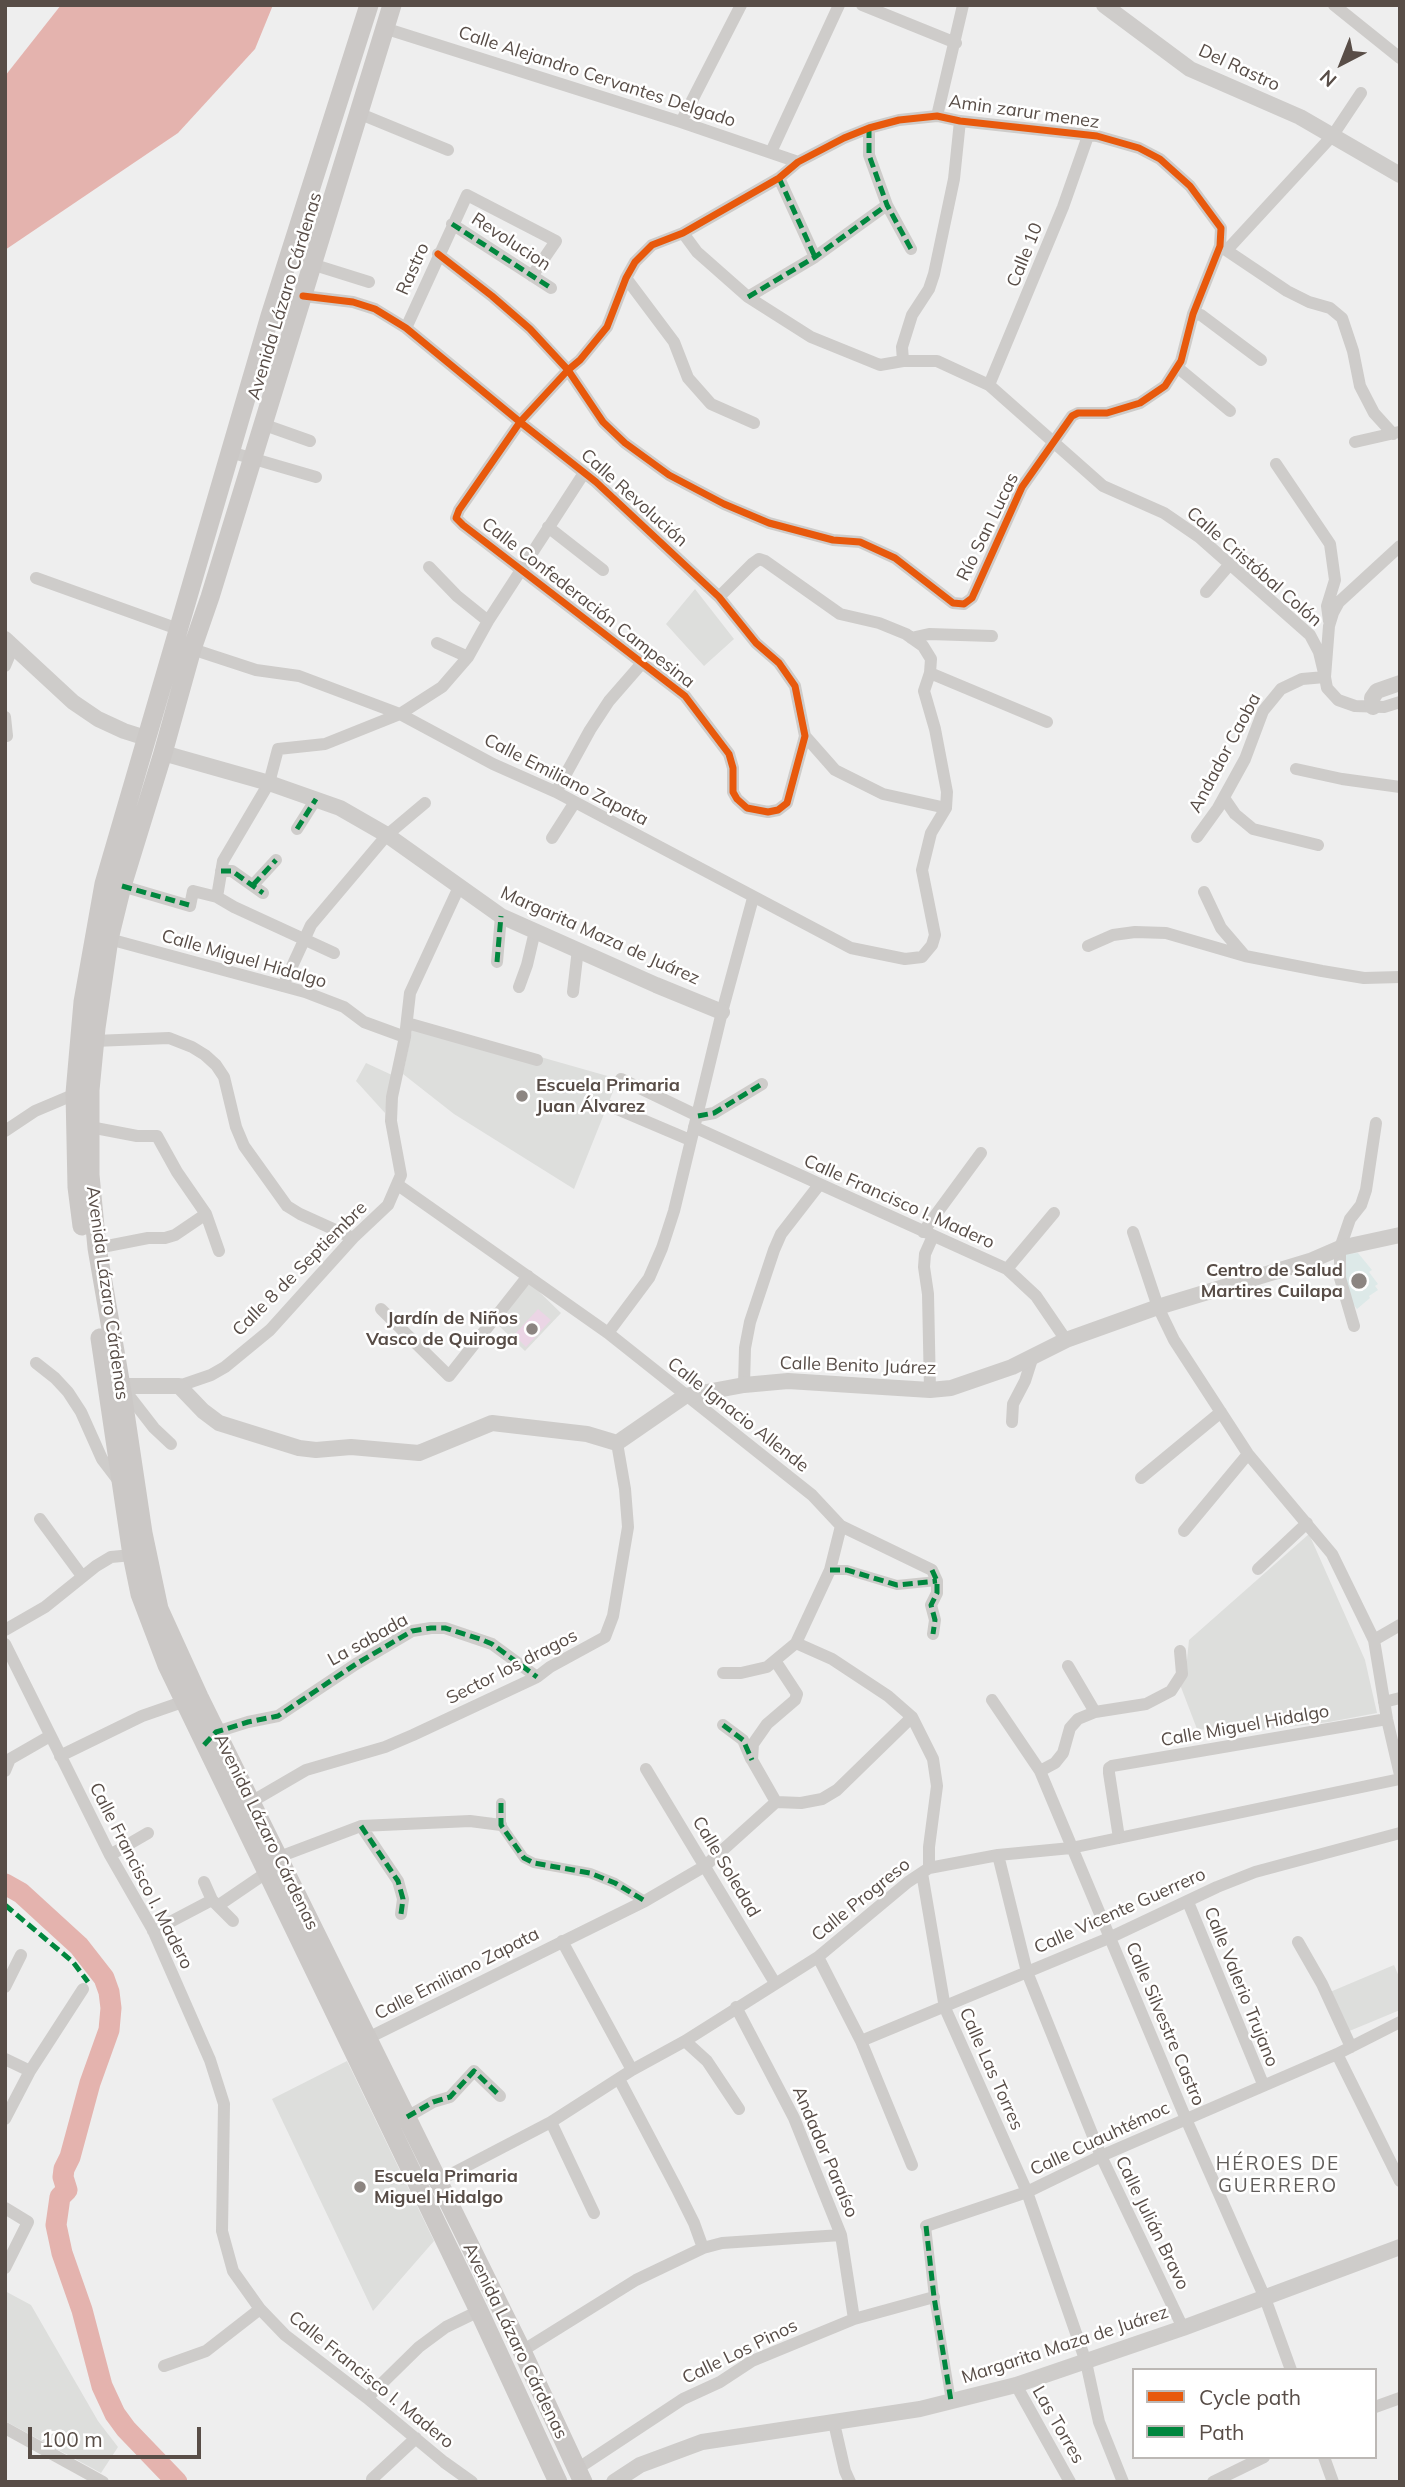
<!DOCTYPE html>
<html>
<head>
<meta charset="utf-8">
<style>
	body { margin:0 }
	#map { position:relative; width:1405px; height:2487px; overflow:hidden; background:#eee; font-family:Mulish,sans-serif }
	canvas { display:block }
	.frame { position:absolute; inset:0; border:7px solid #584d47; pointer-events:none }
	.legend { position:absolute; left:1132px; top:2368px; width:245px; height:91px; box-sizing:border-box; background:#fff; border:2px solid #bcb8b5; margin:0; padding:9px 12px; list-style:none; font-size:21px; color:#584d47 }
	.legend li { display:flex; align-items:center; gap:14px; height:35px }
	.legend b { width:35px; border:2px solid #bcb8b5 }
	.north { position:absolute; left:1307px; top:28px; width:70px; height:70px; -webkit-text-stroke:5px #fff; paint-order:stroke; rotate:222deg; font-size:19px; font-weight:700; line-height:28px; text-align:center; color:#584d47 }
	.north::after { content:''; display:block; margin:auto; width:24px; height:32px; background:#584d47; clip-path:polygon(50% 0,100% 100%,50% 72%,0 100%) }
	.scale { position:absolute; left:28px; top:2427px; width:173px; height:32px; box-sizing:border-box; border:4px solid #584d47; border-top:0; padding-left:9px; font-size:21px; line-height:24px; white-space:nowrap; color:#584d47; -webkit-text-stroke:5px #fff; paint-order:stroke }
</style>
</head>
<body>
<div id="map">
<canvas width="1405" height="2487"></canvas>
<div class="frame"></div>
<ul class="legend">
<li><b style="height:9px;background:#e8590c"></b>Cycle path</li>
<li><b style="height:9px;background:#00873e"></b>Path</li>
</ul>
<div class="north">N</div>
<div class="scale">100 m</div>
</div>
<script>
const g = document.querySelector('canvas').getContext('2d');
g.lineJoin = 'round';
function fillPath(path, color) {
  g.fillStyle = color;
  g.fill(path, 'evenodd');
}
function shape(rows) {
  const path = new Path2D();
  for (const r of rows) {
    path.moveTo(r[0], r[1]);
    for (let i = 2; i < r.length; i += 2) path.lineTo(r[i], r[i + 1]);
  }
  return path;
}
function trace(path, color, width, dash) {
  g.strokeStyle = color;
  g.lineWidth = width;
  g.lineCap = dash ? 'butt' : 'round';
  g.setLineDash(dash || []);
  g.stroke(path);
}
function label(font, color, halo, rows, align = 'center') {
  g.font = font + ' Mulish,sans-serif';
  g.lineWidth = 5;
  g.setLineDash([]);
  g.textBaseline = 'middle';
  g.strokeStyle = halo;
  g.fillStyle = color;
  for (const [text, x, y, turn = 0] of rows) {
    g.save();
    g.translate(x, y);
    g.rotate((+turn || 0) * Math.PI / 180);
    g.textAlign = isNaN(turn) ? turn : align;
    if (halo) g.strokeText(text, 0, 0);
    g.fillText(text, 0, 0);
    g.restore();
  }
}
fillPath(shape([
	[695,589,734,639,704,666,666,624],
	[414,1021,618,1079,574,1189,454,1114,403,1074],
	[366,1063,392,1075,385,1113,356,1081],
	[530,1283,561,1313,525,1351,494,1321],
	[1309,1534,1365,1660,1377,1713,1329,1722,1244,1732,1197,1729,1179,1682,1186,1669,1189,1640],
	[1394,1965,1400,1979,1400,2010,1347,2032,1330,1992],
	[347,2061,434,2241,373,2311,272,2099],
	[5,2291,31,2305,98,2421,118,2447,101,2473,5,2421]
]), '#dddedc');
fillPath(shape([
	[1358,1253,1372,1270,1369,1272,1378,1284,1375,1286,1378,1290,1369,1296,1370,1298,1357,1309,1347,1296,1341,1254]
]), '#dde9e8');
fillPath(shape([
	[538,1309,551,1320,526,1347,514,1335]
]), '#ebd5e5');
fillPath(shape([
	[61,5,273,5,255,49,178,133,5,250,5,76]
]), '#e4b3ae');
trace(shape([
	[5,1884,21,1893,79,1946,104,1978,109,1992,111,2008,109,2030,90,2083,70,2157,64,2169,63,2177,67,2190,60,2197,56,2225,62,2253,82,2310,102,2386,115,2414,126,2429,177,2482]
]), '#e4b3ae', 21);
trace(shape([
	[830,1570,847,1570,897,1585,937,1581],
	[501,1803,501,1825,524,1858,534,1863,590,1873,615,1883,645,1901],
	[926,2226,934,2297,951,2401]
]), '#ceccca', 10);
trace(shape([
	[862,5,956,43],
	[1334,5,1400,58],
	[384,28,681,122,798,162],
	[358,113,448,150],
	[937,116,963,5],
	[681,122,741,5],
	[869,128,869,155,887,205,911,249],
	[771,152,839,5],
	[779,178,815,257],
	[452,224,551,288],
	[683,233,697,252,748,297,811,337,880,365,903,361,937,361,989,385,1103,486,1164,513,1199,537,1310,635,1319,652,1325,677,1302,679,1281,689,1263,711,1245,759,1218,808,1197,837],
	[1220,246,1287,291,1309,302,1330,308,1342,318,1353,351,1360,386,1374,413,1393,434],
	[1227,250,1333,135,1361,93],
	[289,257,369,282],
	[626,278,674,342,688,378,711,404,754,423],
	[303,296,353,302,375,309,406,328,520,422,596,482,719,597,756,643,779,663,795,686,805,736,787,803,778,810,768,812,747,808,737,799,733,792,733,768,729,754,685,696,463,525,456,518,459,510,520,422,568,370,580,360,607,327,626,278,635,262,652,245,683,233,779,178,798,162,844,138,869,128,899,120,937,116,960,121,1097,136,1139,148,1160,159,1190,186,1221,228,1220,246,1193,314,1181,361,1165,386,1140,403,1107,413,1078,413,1072,416,1022,487,972,598,964,604,953,603,895,558,860,542,833,540,769,523,724,504,669,475,625,443,603,422,568,370,530,329,492,296,438,254],
	[748,297,815,257,887,205],
	[1193,314,1201,315,1261,360],
	[406,328,467,195,556,241,532,276],
	[903,361,902,347,912,315,929,289,934,274,954,179,960,121],
	[1177,367,1230,411],
	[989,385,1063,207,1088,136],
	[262,424,310,441],
	[1355,442,1399,432],
	[230,452,316,477],
	[1276,464,1330,544,1335,580,1327,606,1329,621],
	[548,527,603,570],
	[1400,546,1339,602,1333,613,1329,626,1325,677,1327,688,1338,700,1355,706,1384,707,1400,702],
	[429,567,457,596,488,621],
	[36,578,178,629],
	[1206,592,1230,564],
	[911,638,929,634,992,636],
	[437,643,468,657],
	[192,649,256,670,299,676,400,714,493,764,556,792,851,948,905,959,922,957,932,945,935,935,922,870,931,833,946,808,947,792,935,729,924,691,930,673,931,659,923,646,906,634,879,623,840,614,765,561,759,559,752,564,719,597],
	[5,666,13,647],
	[930,673,1047,722],
	[5,717,7,736],
	[805,736,835,770,883,794,946,808],
	[1296,769,1342,779,1400,787],
	[556,792,590,730,609,701,643,662],
	[1224,798,1235,814,1253,829,1318,845],
	[297,829,316,799],
	[552,838,575,802],
	[221,871,232,871,263,893],
	[253,885,276,860],
	[122,886,190,906,193,891,217,897,234,907,334,953],
	[1204,892,1221,928,1245,956],
	[217,897,223,861,269,783,278,749,325,744,400,714,442,687,468,657,488,621,584,473],
	[109,939,305,992,344,1007,364,1022,405,1037],
	[1088,946,1113,935,1135,932,1166,933,1245,956,1322,971,1364,978,1400,977],
	[497,962,501,916],
	[283,986,311,925,387,835,425,803],
	[519,987,527,965,535,931],
	[573,992,578,949],
	[407,1023,537,1060],
	[94,1041,169,1038,192,1047,205,1055,216,1065,224,1077,236,1127,244,1146,287,1206,300,1214,353,1238],
	[621,1079,698,1116,714,1113,762,1084],
	[610,1106,690,1140],
	[90,1127,137,1136,157,1136,177,1172,206,1214,219,1251],
	[694,1127,1007,1269,1036,1296,1066,1340],
	[5,1131,35,1111,80,1092],
	[398,1185,608,1333,812,1495,841,1526,932,1570,937,1581,937,1593,931,1605,935,1620,933,1634],
	[923,1232,981,1153],
	[1133,1232,1158,1307,1174,1340,1248,1454,1332,1554,1374,1640,1387,1719,1400,1775],
	[97,1248,148,1238,165,1238,175,1235,206,1214],
	[1007,1269,1054,1213],
	[381,1309,449,1376,528,1276],
	[1354,1326,1340,1278,1340,1248,1350,1219,1361,1205,1366,1190,1376,1123],
	[608,1333,649,1278,662,1248,674,1211,722,1012,753,898],
	[36,1363,55,1378,68,1392,81,1412,102,1459,118,1480],
	[744,1385,745,1348,750,1322,774,1250,781,1234,819,1185],
	[179,1386,211,1375,225,1367,270,1330,353,1238,388,1205,401,1175,391,1121,392,1097,405,1037,410,993,459,887],
	[123,1388,154,1428,171,1444],
	[930,1390,928,1294,924,1267,925,1254,933,1236],
	[1012,1422,1013,1404,1025,1381,1033,1356],
	[1141,1478,1221,1412],
	[40,1519,82,1576],
	[1184,1531,1248,1454],
	[1258,1569,1307,1523],
	[5,1630,45,1607,96,1566,111,1557,132,1555],
	[1374,1640,1400,1625],
	[796,1643,832,1659,888,1696,912,1717,933,1759,937,1786,929,1847,929,1868],
	[5,1644,110,1855,153,1930,210,2060,224,2104,222,2231,233,2271,260,2309,285,2335,367,2398,444,2462,472,2482],
	[776,1662,797,1694,795,1700,767,1724,753,1744,752,1760,776,1802],
	[1068,1666,1095,1712],
	[723,1673,741,1673,767,1667,796,1643,830,1570,841,1526],
	[992,1700,1040,1771,1186,2119,1265,2298,1291,2370],
	[1384,1702,1400,1698],
	[723,1725,743,1740,751,1759],
	[212,1736,216,1732,248,1722,278,1716,356,1664,412,1631,431,1628,445,1628,492,1644,537,1677],
	[60,1756,142,1716,191,1699],
	[646,1769,775,1983],
	[5,1771,10,1759,50,1736],
	[1040,1771,1055,1763,1063,1753,1070,1728,1078,1719,1095,1712,1146,1704,1171,1691,1182,1674,1180,1651],
	[251,1802,306,1770,385,1747,413,1735,537,1677,550,1667,605,1637,613,1616,628,1527,625,1489,617,1443],
	[361,1826,398,1881,403,1899,401,1914],
	[1119,1838,1109,1773,1109,1768,1112,1766,1387,1719],
	[110,1855,148,1833],
	[998,1855,1027,1972,1101,2156,1183,2328],
	[279,1857,361,1826,470,1821,501,1825],
	[922,1873,945,2008,1027,2192,1086,2362,1099,2422,1123,2482],
	[204,1882,212,1900,233,1921],
	[1188,1902,1263,2084],
	[219,1905,266,1873],
	[153,1931,212,1900],
	[562,1941,632,2070],
	[1298,1942,1322,1984,1351,2047],
	[818,1957,861,2041,912,2165],
	[5,1987,21,1955],
	[736,2007,794,2118,841,2235,854,2319],
	[368,2038,645,1901,705,1866,776,1802,801,1803,822,1799,837,1790,912,1717],
	[685,2041,707,2061,739,2109],
	[861,2041,1109,1938,1217,1887,1255,1872,1400,1833],
	[1337,2054,1400,2181],
	[5,2059,30,2071],
	[619,2079,677,2189,694,2223,703,2248],
	[407,2117,433,2102,450,2097,474,2071,500,2096],
	[5,2119,30,2071,83,1989],
	[551,2122,594,2213],
	[438,2181,551,2122,632,2070,685,2041,818,1957,908,1882,929,1868,998,1855,1071,1848,1400,1779],
	[5,2208,28,2222,5,2268],
	[926,2226,1027,2192,1101,2156,1337,2054,1400,2022],
	[522,2351,636,2280,703,2248,722,2243,841,2235],
	[164,2366,206,2351,260,2309],
	[1016,2385,1070,2482],
	[367,2398,419,2347,446,2327,479,2311],
	[1375,2407,1400,2398],
	[834,2423,845,2471,850,2482],
	[5,2428,103,2482],
	[1324,2457,1333,2482],
	[577,2469,683,2399,720,2382,752,2361,854,2319,934,2297],
	[372,2479,416,2438],
	[1213,2482,1264,2457]
]), '#ceccca', 12);
trace(shape([
	[1104,5,1190,69,1300,117,1400,175],
	[5,639,73,702,98,719,124,731,146,738],
	[1373,707,1372,698,1377,691,1400,683],
	[163,753,269,783,340,808,387,835,501,916,656,985,722,1012],
	[121,1386,179,1386,203,1411,219,1423,299,1448,316,1450,351,1447,419,1453,492,1423,587,1434,617,1443,685,1396,744,1385,788,1381,930,1390,951,1388,1012,1367,1066,1340,1158,1307,1310,1261,1340,1248,1400,1235],
	[614,2482,640,2465,702,2442,920,2409,1016,2385,1183,2328,1400,2247]
]), '#ceccca', 16);
trace(shape([
	[392,5,210,597,192,649,163,753,122,886,109,939,96,1028,90,1090,90,1175,97,1248,121,1386,143,1533,159,1609,199,1697,522,2351,583,2482],
	[82,1226,77,1187,75,1093,83,1002,104,884,270,316,369,5],
	[100,1338,132,1555,140,1594,167,1665,479,2311,558,2482]
]), '#cbc8c6', 19);
trace(shape([
	[869,128,869,155,887,205,911,249],
	[779,178,815,257],
	[452,224,551,288],
	[748,297,815,257,887,205],
	[297,829,316,799],
	[221,871,232,871,263,893],
	[253,885,276,860],
	[122,886,189,905],
	[497,962,501,916],
	[698,1116,714,1113,762,1084],
	[830,1570,847,1570,897,1585,937,1581],
	[932,1570,937,1581,937,1593,931,1605,935,1620,933,1634],
	[723,1725,743,1740,752,1760],
	[204,1745,216,1732,248,1722,278,1716,356,1664,412,1631,431,1628,445,1628,480,1639,492,1644,537,1677],
	[501,1803,501,1825,524,1858,534,1863,590,1873,615,1883,645,1901],
	[361,1826,398,1881,403,1899,401,1914],
	[5,1905,73,1962,88,1982],
	[407,2117,433,2102,450,2097,474,2071,500,2096],
	[926,2226,934,2297,951,2401]
]), '#00873e', 5, [10, 5]);
trace(shape([
	[303,296,353,302,375,309,406,328,520,422,596,482,719,597,756,643,779,663,795,686,805,736,787,803,778,810,768,812,747,808,737,799,733,792,733,768,729,754,685,696,463,525,456,518,459,510,520,422,568,370,580,360,607,327,626,278,635,262,652,245,683,233,779,178,798,162,844,138,869,128,899,120,937,116,960,121,1097,136,1139,148,1160,159,1190,186,1221,228,1220,246,1193,314,1181,361,1165,386,1140,403,1107,413,1078,413,1072,416,1022,487,972,598,964,604,953,603,895,558,860,542,833,540,769,523,724,504,669,475,625,443,603,422,568,370,530,329,492,296,438,254]
]), '#e8590c', 7);
for (const [x, y, r, color] of [
	[522,1096,7,"#8c8581"],
	[1359,1281,9,"#8c8581"],
	[532,1329,7,"#8c8581"],
	[360,2187,7,"#8c8581"]
]) {
  const dot = new Path2D();
  dot.arc(x, y, r, 0, 2 * Math.PI);
  g.fillStyle = color;
  g.fill(dot);
  trace(dot, '#fff', 2.5);
}
label('18px', '#584d47', '#fff', [
	["Del Rastro",1239,68,25],
	["Calle Alejandro Cervantes Delgado",597,77,18],
	["Amin zarur menez",1024,112,8],
	["Revolucion",511,242,33],
	["Calle 10",1025,255,-68],
	["Rastro",413,269,-66],
	["Avenida Lázaro Cárdenas",285,296,-73],
	["Calle Revolución",634,498,42],
	["Río San Lucas",988,527,-64],
	["Calle Cristóbal Colón",1254,567,41],
	["Calle Confederación Campesina",588,603,38],
	["Andador Caoba",1225,753,-62],
	["Calle Emiliano Zapata",566,780,27],
	["Margarita Maza de Juárez",600,936,24],
	["Calle Miguel Hidalgo",244,959,16],
	["Calle Francisco I. Madero",899,1202,24],
	["Calle 8 de Septiembre",300,1269,-45],
	["Avenida Lázaro Cárdenas",107,1293,82],
	["Calle Benito Juárez",858,1366,2],
	["Calle Ignacio Allende",738,1415,38],
	["La sabada",368,1640,-29],
	["Sector los dragos",512,1667,-27],
	["Calle Miguel Hidalgo",1245,1726,-10],
	["Avenida Lázaro Cárdenas",266,1832,64],
	["Calle Soledad",726,1867,59],
	["Calle Francisco I. Madero",141,1876,63],
	["Calle Progreso",861,1900,-39],
	["Calle Vicente Guerrero",1120,1911,-24],
	["Calle Emiliano Zapata",457,1974,-27],
	["Calle Valerio Trujano",1241,1987,68],
	["Calle Silvestre Castro",1165,2024,67],
	["Calle Las Torres",991,2069,66],
	["Calle Cuauhtémoc",1100,2139,-25],
	["Andador Paraíso",825,2152,67],
	["Calle Julián Bravo",1152,2223,64],
	["Avenida Lázaro Cárdenas",515,2341,64],
	["Margarita Maza de Juárez",1065,2345,-18],
	["Calle Los Pinos",740,2352,-26],
	["Calle Francisco I. Madero",371,2380,39],
	["Las Torres",1058,2425,60]
]);
label('bold 18px', '#584d47', '#fff', [
	["Escuela Primaria",536,1086],
	["Juan Álvarez",536,1107],
	["Centro de Salud",1343,1271,"right"],
	["Martires Cuilapa",1343,1292,"right"],
	["Jardín de Niños",518,1319,"right"],
	["Vasco de Quiroga",518,1340,"right"],
	["Escuela Primaria",374,2177],
	["Miguel Hidalgo",374,2198]
], 'left');
g.letterSpacing = '2px';
label('19px', '#615d5a', '#fff', [
	["HÉROES DE",1278,2164],
	["GUERRERO",1278,2186]
]);
g.letterSpacing = '0px';
</script>
</body>
</html>
